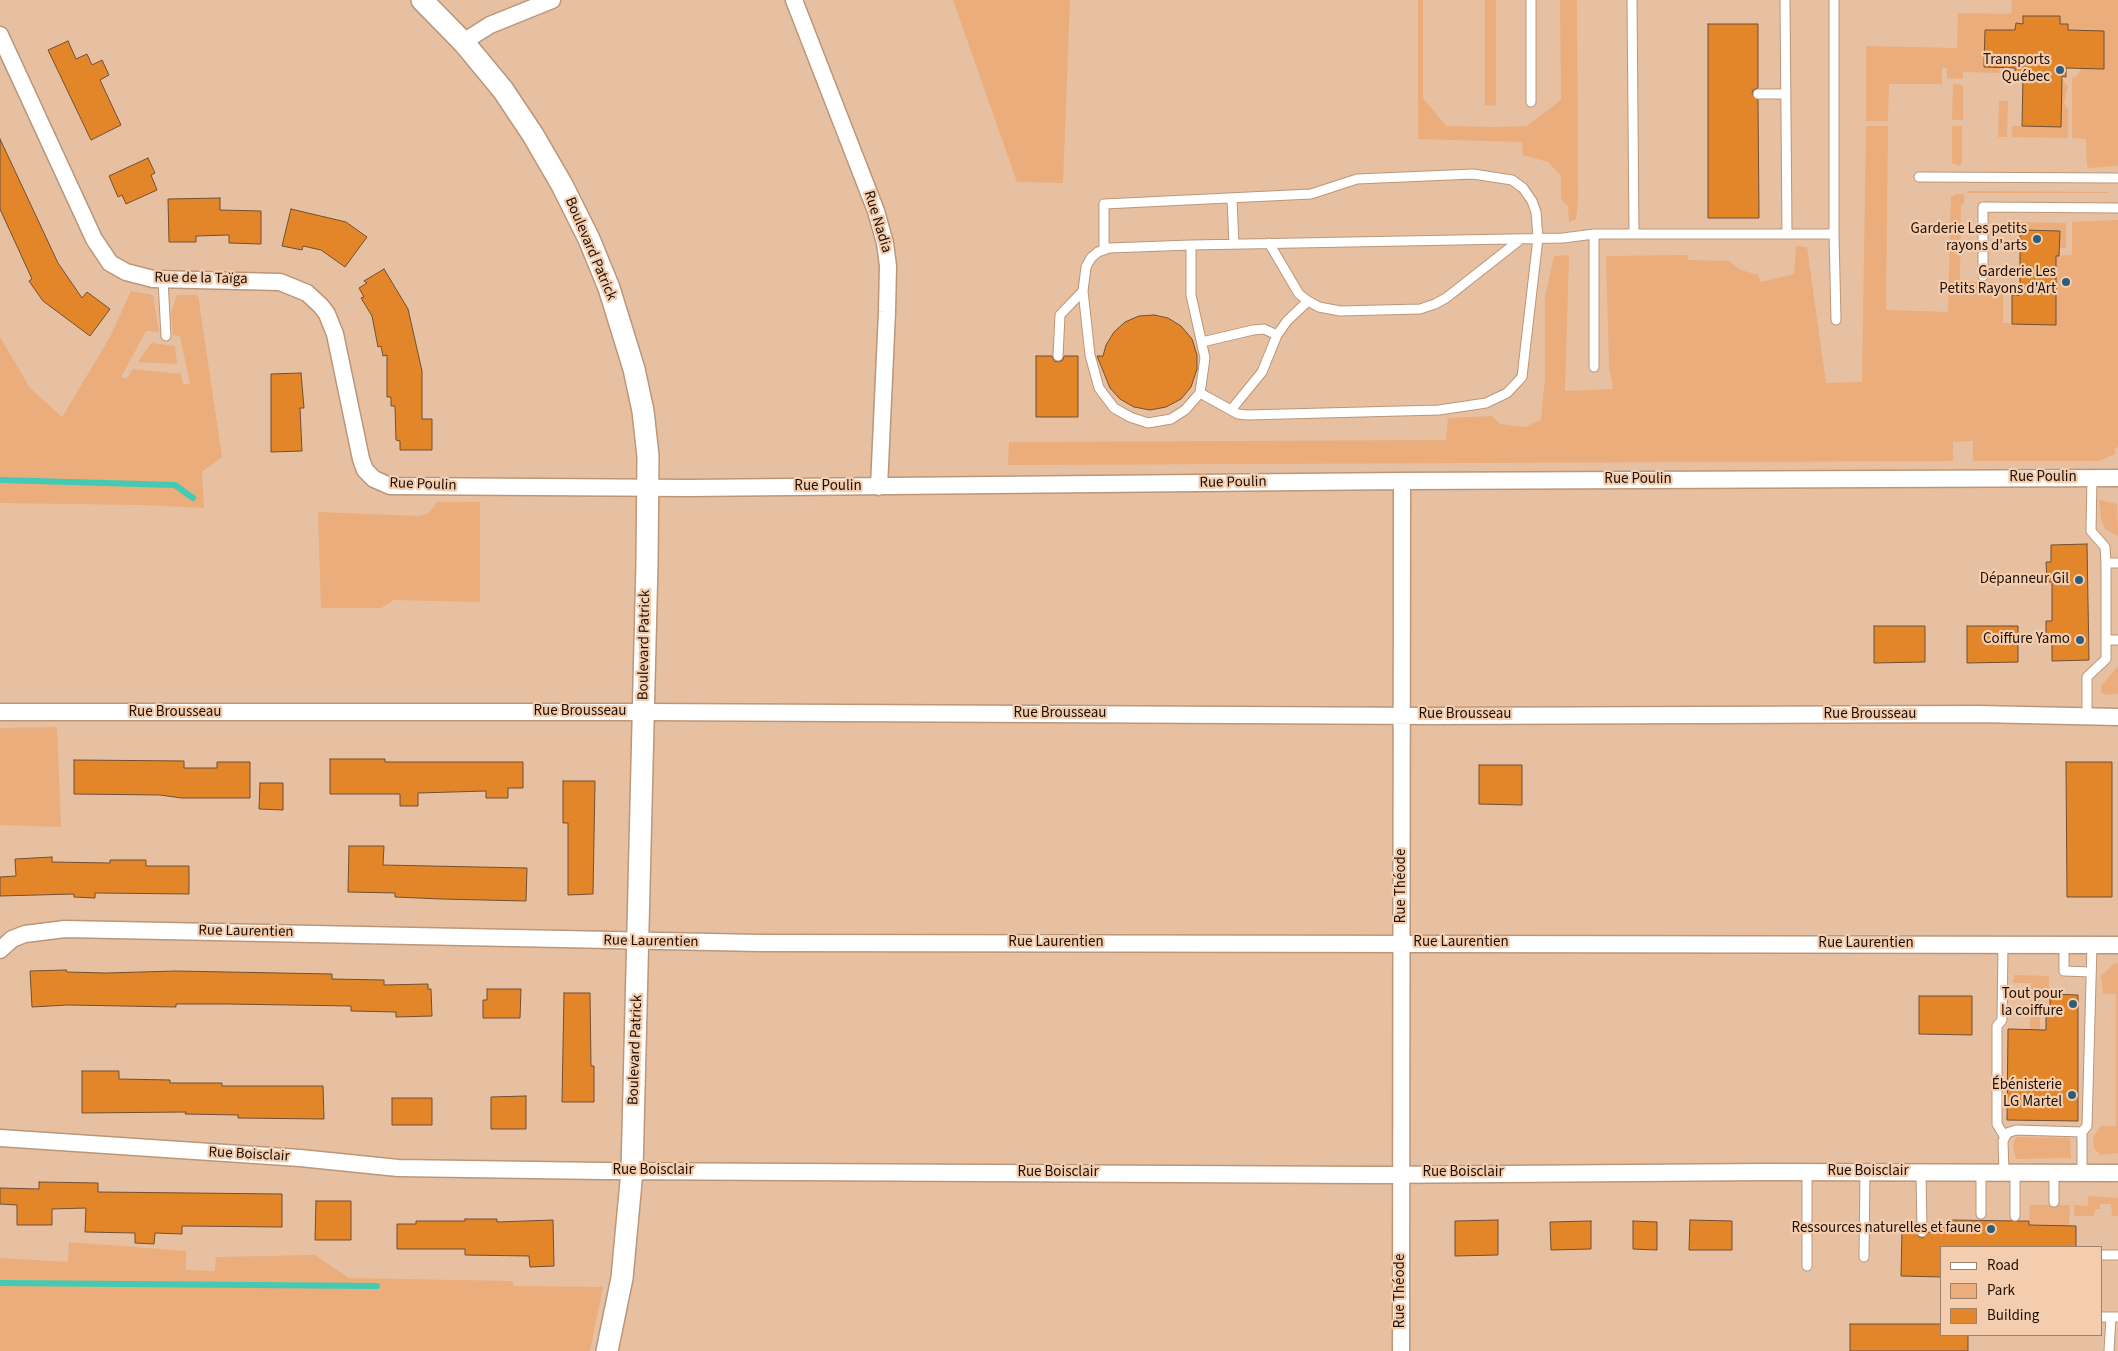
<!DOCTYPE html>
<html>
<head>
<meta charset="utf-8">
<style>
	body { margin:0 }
	#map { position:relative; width:2118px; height:1351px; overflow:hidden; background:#e7c0a2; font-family:"Source Sans 3",sans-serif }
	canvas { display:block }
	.legend { position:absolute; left:1940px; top:1246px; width:162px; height:90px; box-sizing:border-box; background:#f4cdae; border:1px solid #9e816b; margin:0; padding:6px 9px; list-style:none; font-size:15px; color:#1d1006 }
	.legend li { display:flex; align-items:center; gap:10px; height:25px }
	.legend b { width:25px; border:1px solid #9e816b }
</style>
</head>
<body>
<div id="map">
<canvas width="2118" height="1351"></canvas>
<ul class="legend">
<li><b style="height:6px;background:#fff"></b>Road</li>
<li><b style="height:14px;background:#eaad7b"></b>Park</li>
<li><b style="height:14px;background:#e3862a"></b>Building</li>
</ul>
</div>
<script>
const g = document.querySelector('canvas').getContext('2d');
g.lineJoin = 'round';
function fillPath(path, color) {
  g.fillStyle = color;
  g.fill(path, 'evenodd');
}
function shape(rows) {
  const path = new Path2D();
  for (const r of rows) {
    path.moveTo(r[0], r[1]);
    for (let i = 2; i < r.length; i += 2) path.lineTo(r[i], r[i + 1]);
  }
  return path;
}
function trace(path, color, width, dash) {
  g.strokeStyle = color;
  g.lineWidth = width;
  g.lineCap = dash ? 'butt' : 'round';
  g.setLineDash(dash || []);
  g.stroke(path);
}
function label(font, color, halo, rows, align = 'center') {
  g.font = font + ' "Source Sans 3",sans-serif';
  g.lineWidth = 4.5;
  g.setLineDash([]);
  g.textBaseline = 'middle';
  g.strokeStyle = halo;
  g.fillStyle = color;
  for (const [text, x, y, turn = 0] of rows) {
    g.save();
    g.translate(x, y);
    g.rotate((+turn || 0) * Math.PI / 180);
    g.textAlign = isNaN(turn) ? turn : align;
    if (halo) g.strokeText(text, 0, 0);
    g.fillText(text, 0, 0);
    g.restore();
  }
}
fillPath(shape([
	[953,0,1070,0,1063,183,1017,182],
	[1418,0,1423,0,1423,98,1446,126,1495,127,1527,126,1561,100,1560,0,1577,0,1578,199,1576,219,1569,222,1568,206,1561,199,1561,176,1548,162,1523,155,1522,142,1418,139],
	[1485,0,1496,0,1496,106,1485,105],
	[2012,0,2118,0,2118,166,2089,168,2087,166,2086,139,2072,138,2072,78,2077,76,2081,69,2104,69,2104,31,2068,30,2068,24,2060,24,2060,16,2023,16,2023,24,2016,23,2015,30,1985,30,1984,67,2000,67,1999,73,1963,72,1963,79,1947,78,1947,68,1942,68,1942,84,1889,84,1888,121,1866,121,1866,46,1957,48,1958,13,2011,14],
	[2058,76,2068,86,2064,103,2068,109,2068,138,2012,137,2012,126,2061,127],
	[1953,84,1963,85,1963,120,1952,120],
	[1999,101,2008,101,2007,137,1998,137],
	[1866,126,1888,126,1886,310,1948,312,1951,197,1956,194,1964,194,1964,204,1961,205,1960,282,1994,282,1994,286,2003,286,2003,323,2056,325,2056,256,2072,255,2072,222,2118,220,2118,447,2115,449,2115,454,2099,461,1973,461,1973,441,1953,442,1953,461,1008,465,1009,442,1446,440,1448,418,1492,416,1500,424,1525,427,1541,420,1545,379,1545,297,1554,256,1569,255,1565,391,1613,389,1609,367,1606,256,1687,255,1688,260,1729,261,1741,270,1758,275,1761,282,1794,274,1796,246,1807,247,1826,383,1862,382],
	[1952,126,1962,126,1962,163,1959,166,1952,163],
	[1967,191,2108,192,2108,193,1967,193],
	[2011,222,2066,223,2066,248,2059,248,2060,231,2021,230,2020,234,2012,234],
	[131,291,153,295,159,332,146,331,121,377,126,379,133,369,181,374,183,384,190,384,180,336,173,335,171,313,177,295,198,295,222,457,202,472,204,508,142,505,0,503,0,337,30,388,62,417,110,337],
	[151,343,175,346,177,364,138,362],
	[2099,500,2117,504,2118,536,2105,529,2101,519],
	[437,502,480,502,480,602,394,600,381,608,321,608,318,512,420,516,429,513],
	[2118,666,2118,694,2105,695,2101,692,2101,686],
	[57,727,61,827,0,825,0,728],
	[2115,963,2118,964,2118,1153,2100,1155,2094,1148,2093,1138,2100,1126,2116,1126,2116,994,2103,994,2101,976],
	[2014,975,2049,976,2049,993,2040,993,2040,1030,2030,1029,2031,983,2013,983],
	[2016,1137,2070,1138,2071,1158,2016,1159,2013,1145],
	[2088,1196,2118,1198,2118,1216,2112,1216,2111,1204,2100,1204,2100,1209,2095,1209,2094,1216,2074,1216,2074,1205,2088,1206],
	[2030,1205,2070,1205,2069,1225,2029,1225],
	[69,1242,186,1251,186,1270,215,1271,216,1257,315,1255,349,1278,513,1281,513,1286,603,1287,590,1351,0,1351,0,1258,68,1262]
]), '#eaad7b');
trace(shape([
	[0,480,175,485,193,498],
	[0,1283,377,1286]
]), '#41cab4', 6);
const building = shape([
	[2023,16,2060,16,2060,24,2068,24,2068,30,2104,31,2104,69,2066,68,2066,77,2062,76,2061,127,2022,126,2023,77,2015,77,2015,68,1984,67,1985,30,2015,30,2016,23,2023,24,2023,16],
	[1708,24,1758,24,1758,88,1753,90,1752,94,1758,100,1759,218,1708,218,1708,24],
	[68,41,76,59,87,54,92,65,102,60,109,75,100,80,121,125,91,140,48,50,68,41],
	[0,139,58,263,82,298,87,292,110,309,90,336,43,301,29,281,32,279,0,209,0,139],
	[148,158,155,173,151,175,157,190,126,204,122,195,118,197,109,176,148,158],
	[220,198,220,210,261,211,261,244,229,243,229,235,196,236,196,242,169,242,168,199,220,198],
	[291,209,346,222,367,237,345,267,321,250,303,246,302,250,282,246,291,209],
	[2020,230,2060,231,2059,256,2056,256,2056,325,2012,324,2012,295,2020,295,2020,230],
	[384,269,408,309,422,371,422,419,432,419,432,450,400,450,400,441,396,440,395,406,391,406,391,397,387,397,387,355,383,356,381,346,378,347,372,316,361,298,364,297,359,288,367,283,364,281,384,269],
	[1154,315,1168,318,1181,326,1192,339,1197,355,1197,369,1191,387,1181,399,1166,407,1150,410,1134,407,1120,399,1110,388,1097,356,1103,356,1106,345,1114,332,1125,322,1139,316,1154,315],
	[1036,356,1052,356,1054,361,1058,362,1063,360,1064,356,1078,356,1078,417,1036,417,1036,356],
	[301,373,304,408,300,408,302,451,271,452,271,374,301,373],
	[2087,544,2089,660,2052,661,2052,639,2046,639,2046,621,2052,621,2052,582,2047,582,2046,562,2051,562,2051,545,2087,544],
	[1874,626,1925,626,1925,662,1874,663,1874,626],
	[1967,626,2018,626,2018,662,1967,663,1967,626],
	[330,759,385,759,385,762,523,762,523,788,508,788,508,798,486,798,486,791,418,793,418,806,400,806,400,794,330,794,330,759],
	[74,760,184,761,184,768,217,768,217,762,250,762,250,798,182,798,160,795,74,794,74,760],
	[2066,762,2112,762,2112,897,2067,897,2066,762],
	[1479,765,1522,765,1522,805,1479,804,1479,765],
	[563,781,595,781,593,894,568,895,568,823,563,823,563,781],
	[260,783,283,783,283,810,259,809,260,783],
	[349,846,384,846,383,865,527,868,526,901,441,899,395,897,395,893,348,892,349,846],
	[52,857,52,862,110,863,110,860,146,860,146,866,189,866,189,894,95,893,95,898,74,897,74,894,0,896,0,877,16,876,15,859,52,857],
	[66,970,67,972,106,973,176,971,332,974,332,979,384,980,384,985,428,984,428,989,431,989,432,1016,396,1017,396,1012,351,1011,351,1006,228,1004,176,1004,176,1007,68,1005,32,1007,30,971,66,970],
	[487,989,521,989,520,1018,483,1018,483,1000,487,1000,487,989],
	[564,993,590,993,591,1066,594,1066,594,1102,562,1102,564,993],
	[2050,994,2078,995,2078,1121,2007,1120,2008,1029,2046,1030,2046,1007,2050,1008,2050,994],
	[1919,996,1972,996,1972,1035,1919,1034,1919,996],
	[82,1071,119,1071,119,1079,170,1080,170,1083,222,1083,222,1086,323,1086,324,1119,238,1118,238,1115,185,1114,186,1112,82,1113,82,1071],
	[526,1096,526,1129,491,1129,491,1097,526,1096],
	[392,1098,432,1098,432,1125,392,1125,392,1098],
	[39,1182,98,1183,98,1192,282,1194,282,1227,182,1226,182,1234,155,1233,154,1244,135,1243,135,1233,85,1232,86,1208,52,1209,52,1225,17,1225,17,1205,0,1204,0,1188,39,1189,39,1182],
	[316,1201,351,1201,351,1240,315,1240,316,1201],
	[465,1219,497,1219,497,1222,553,1220,554,1266,530,1267,529,1256,465,1255,465,1249,397,1249,397,1224,416,1224,416,1221,465,1221,465,1219],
	[1498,1220,1498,1255,1455,1256,1455,1221,1498,1220],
	[1690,1220,1732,1221,1732,1250,1689,1250,1690,1220],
	[1950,1220,2020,1221,2029,1221,2029,1225,2076,1226,2076,1247,1942,1247,1942,1277,1901,1276,1902,1232,1916,1232,1919,1237,1923,1238,1928,1232,1939,1233,1939,1223,1950,1223,1950,1220],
	[1591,1221,1591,1249,1551,1250,1550,1222,1591,1221],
	[1633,1221,1657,1222,1657,1250,1633,1249,1633,1221],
	[1850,1324,1942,1324,1942,1335,1968,1335,1968,1351,1850,1351,1850,1324]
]);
fillPath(building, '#e3862a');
trace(building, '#704f34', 1);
const service = shape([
	[1632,0,1634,233],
	[1785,0,1787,234],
	[1758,94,1786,94],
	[1531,102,1531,0],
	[1919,177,2118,178],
	[1232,200,1234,244],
	[1834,234,1836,320],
	[1269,243,1299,294,1308,301,1319,307,1340,311,1420,309,1435,304,1446,298,1521,239],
	[1191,245,1563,238,1594,234,1834,234,1834,0],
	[1191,245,1191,295,1205,358,1200,393,1185,410,1171,419,1148,423,1130,417,1114,408,1099,388,1090,355,1083,291,1086,267,1091,258,1098,252,1109,248,1191,245],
	[1104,250,1104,204,1311,194,1357,179,1473,174,1512,180,1523,188,1532,201,1536,212,1538,238,1522,377,1507,393,1486,403,1439,410,1247,415,1238,414,1200,393],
	[1983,276,1983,207,2118,208],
	[163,280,166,336],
	[1202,342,1253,330,1264,329,1277,335],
	[1058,356,1060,315,1083,291],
	[1594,367,1594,234],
	[1231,410,1262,372,1277,335,1287,321,1308,301],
	[2092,478,2091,531,2105,547,2106,563],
	[2118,563,2106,563,2106,640,2118,640],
	[2087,717,2087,677,2106,659,2106,640],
	[2003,945,2002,1020,1997,1026,1997,1124,2004,1136],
	[2064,945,2064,971,2091,972],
	[2082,1132,2082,1173],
	[1921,1173,1922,1232],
	[2004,1173,2003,1141,2007,1133,2016,1130,2082,1132,2087,1126,2092,945],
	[2015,1173,2015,1216],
	[2054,1202,2054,1173],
	[1981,1214,1981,1173],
	[2102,1255,2118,1255],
	[1864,1257,1865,1172],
	[1807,1266,1807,1172],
	[2102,1317,2118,1317],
	[2109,1351,2111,1317]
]);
const minor = shape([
	[794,0,876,211,885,243,888,266,887,312,879,487],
	[0,35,94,239,110,263,126,272,153,279,280,282,307,293,321,306,327,314,335,334,361,459,365,470,374,479,390,486,688,488,1402,481,2118,478],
	[465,44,471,37,490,25,552,0],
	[0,712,644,712,1433,716,1977,714,2118,717],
	[0,950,12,939,25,934,65,929,760,943,2118,945],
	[0,1138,300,1158,398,1168,602,1171,1369,1175,1766,1172,2118,1173],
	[1401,1351,1402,481]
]);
const tertiary = shape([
	[422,0,465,44,503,90,533,135,562,185,589,239,609,288,634,369,643,411,648,456,647,562,632,1171,622,1278,607,1351]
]);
trace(service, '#bb9679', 11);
trace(minor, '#bb9679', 19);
trace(tertiary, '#bb9679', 24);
trace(service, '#fff', 9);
trace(minor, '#fff', 16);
trace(tertiary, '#fff', 21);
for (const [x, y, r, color] of [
	[2060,70,5,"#2e5d7c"],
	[2037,239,5,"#2e5d7c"],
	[2066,282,5,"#2e5d7c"],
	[2079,580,5,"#2e5d7c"],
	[2080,640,5,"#2e5d7c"],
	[2073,1004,5,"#2e5d7c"],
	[2072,1095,5,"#2e5d7c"],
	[1991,1229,5,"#2e5d7c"]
]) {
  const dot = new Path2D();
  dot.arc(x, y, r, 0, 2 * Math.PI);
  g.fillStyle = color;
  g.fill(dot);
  trace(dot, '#f4cdae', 2);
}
label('15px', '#1d1006', '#f4cdae', [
	["Transports",2050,61],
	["Québec",2050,78],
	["Garderie Les petits",2027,230],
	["rayons d'arts",2027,247],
	["Garderie Les",2056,273],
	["Petits Rayons d'Art",2056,290],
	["Dépanneur Gil",2069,580],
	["Coiffure Yamo",2070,640],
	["Tout pour",2063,995],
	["la coiffure",2063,1012],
	["Ébénisterie",2062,1086],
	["LG Martel",2062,1103],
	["Ressources naturelles et faune",1981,1229]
], 'right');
label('15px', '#1d1006', '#f4cdae', [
	["Rue Nadia",877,222,73],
	["Boulevard Patrick",590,249,67],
	["Rue de la Taïga",201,279,1],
	["Rue Poulin",2043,478],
	["Rue Poulin",1638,480],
	["Rue Poulin",1233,483,-1],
	["Rue Poulin",423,485,2],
	["Rue Poulin",828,487],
	["Boulevard Patrick",645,645,-89],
	["Rue Brousseau",580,712],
	["Rue Brousseau",175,713],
	["Rue Brousseau",1060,714],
	["Rue Brousseau",1465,715],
	["Rue Brousseau",1870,715],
	["Rue Théode",1402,886,-90],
	["Rue Laurentien",246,932,1],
	["Rue Laurentien",651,942,1],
	["Rue Laurentien",1056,943],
	["Rue Laurentien",1461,943],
	["Rue Laurentien",1866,944],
	["Boulevard Patrick",636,1050,-88],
	["Rue Boisclair",249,1155,3],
	["Rue Boisclair",653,1171],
	["Rue Boisclair",1868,1172],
	["Rue Boisclair",1058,1173],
	["Rue Boisclair",1463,1173],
	["Rue Théode",1401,1291,-90]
]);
</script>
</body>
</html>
